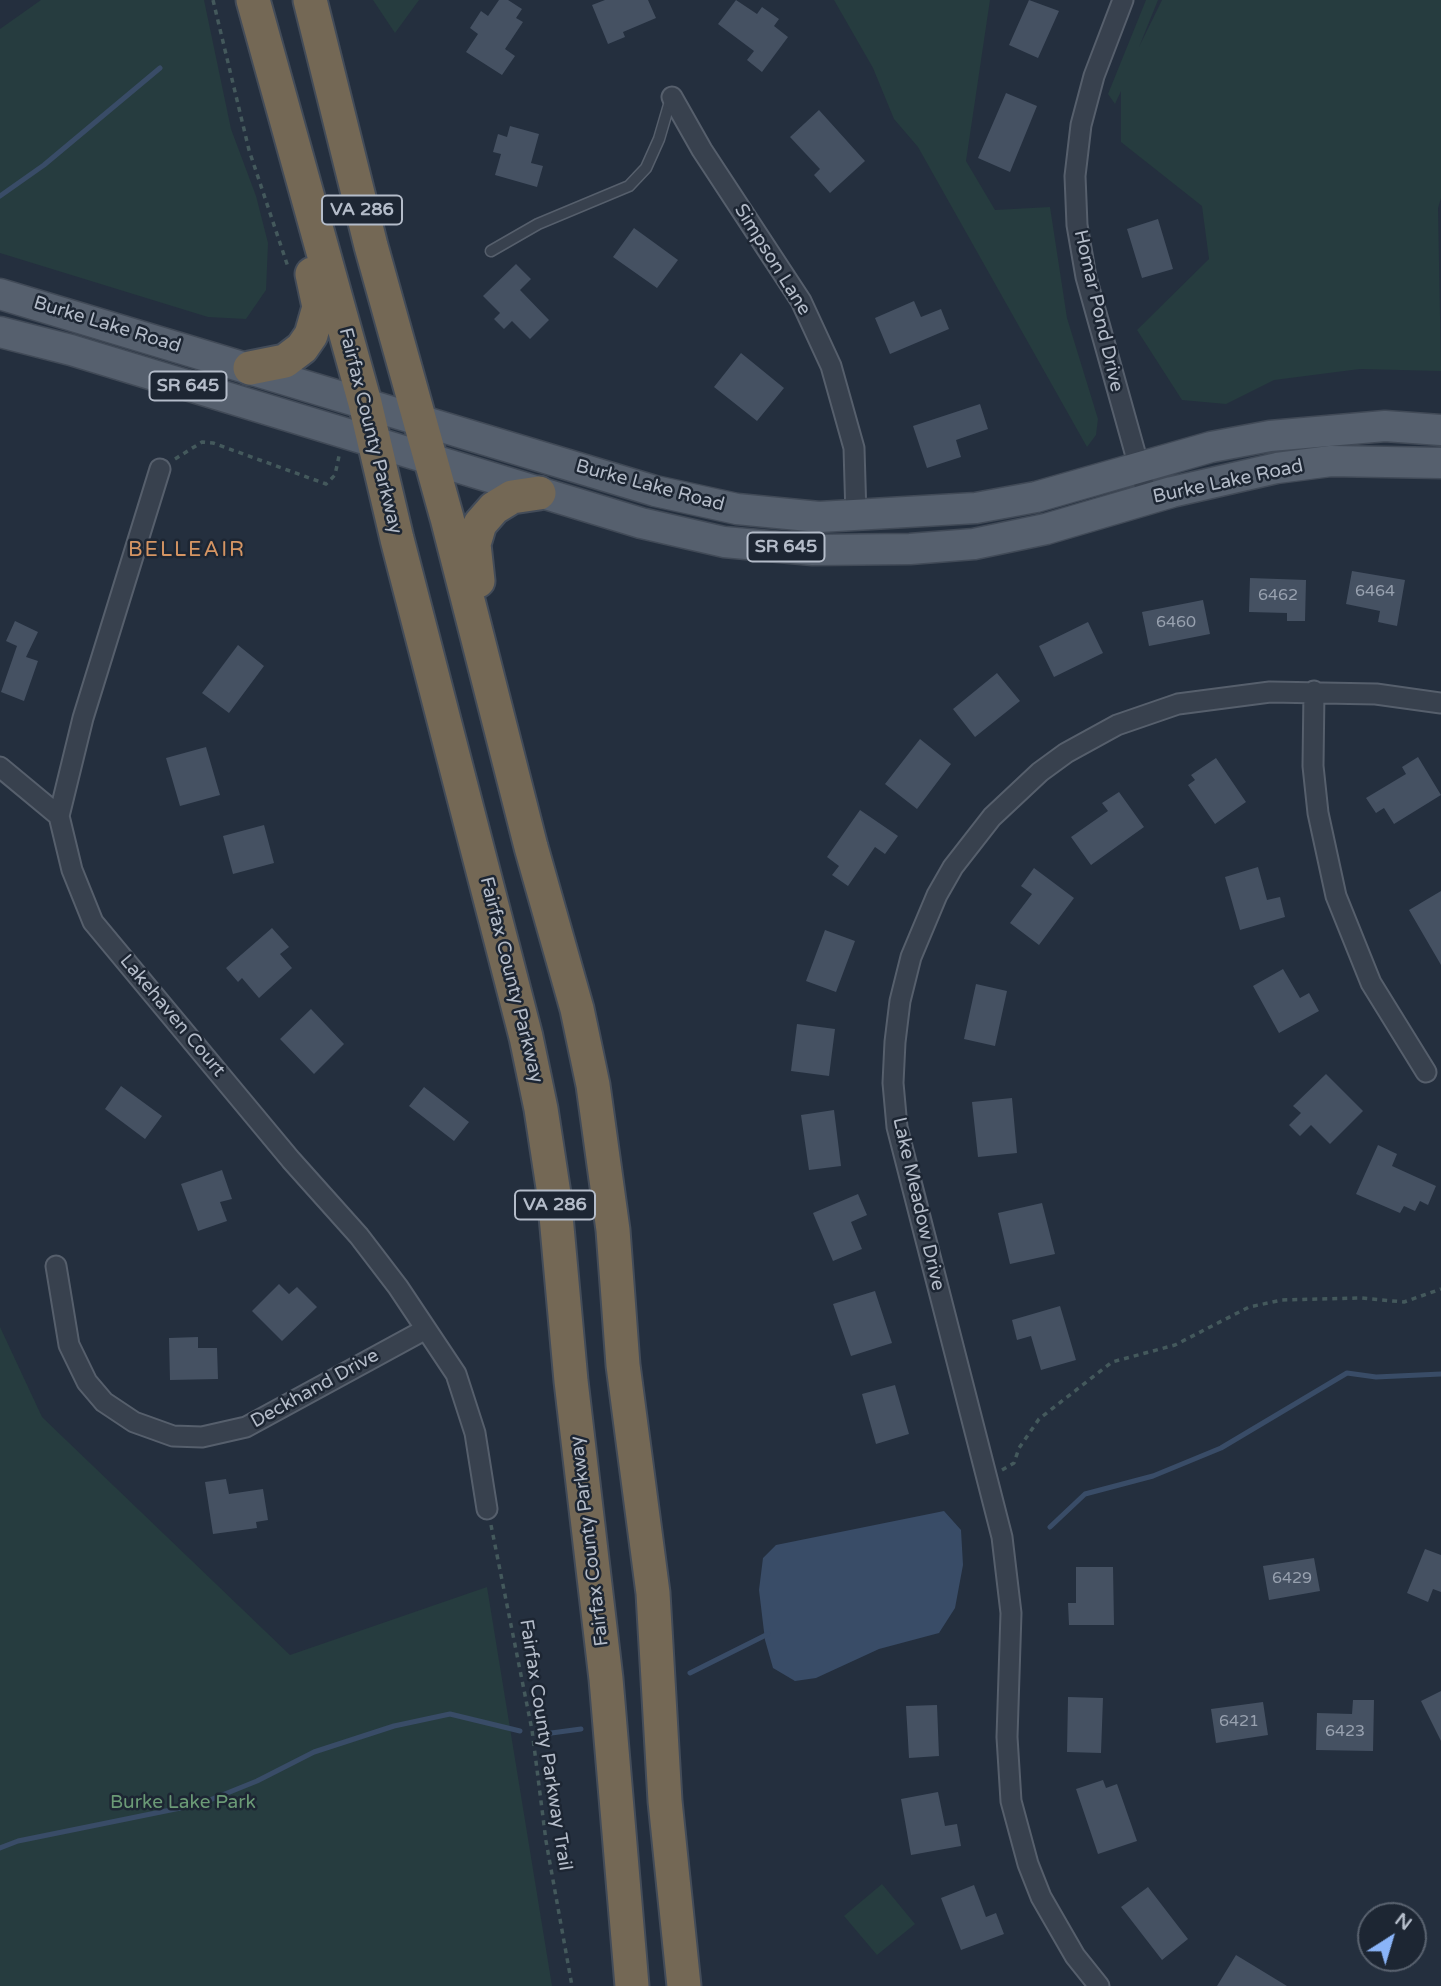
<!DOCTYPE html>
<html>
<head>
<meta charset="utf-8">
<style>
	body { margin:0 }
	#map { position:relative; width:1441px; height:1986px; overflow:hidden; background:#242f3e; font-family:"Varela Round",sans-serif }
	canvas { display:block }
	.north { position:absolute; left:1357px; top:1902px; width:70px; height:70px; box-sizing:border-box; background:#1d2633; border:2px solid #59626f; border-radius:50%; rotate:37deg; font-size:19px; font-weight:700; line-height:28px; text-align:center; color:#b4bcc9 }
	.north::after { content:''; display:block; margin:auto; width:24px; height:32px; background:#8ab4f8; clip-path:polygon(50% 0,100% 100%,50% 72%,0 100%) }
</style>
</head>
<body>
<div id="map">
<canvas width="1441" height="1986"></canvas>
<div class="north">N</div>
</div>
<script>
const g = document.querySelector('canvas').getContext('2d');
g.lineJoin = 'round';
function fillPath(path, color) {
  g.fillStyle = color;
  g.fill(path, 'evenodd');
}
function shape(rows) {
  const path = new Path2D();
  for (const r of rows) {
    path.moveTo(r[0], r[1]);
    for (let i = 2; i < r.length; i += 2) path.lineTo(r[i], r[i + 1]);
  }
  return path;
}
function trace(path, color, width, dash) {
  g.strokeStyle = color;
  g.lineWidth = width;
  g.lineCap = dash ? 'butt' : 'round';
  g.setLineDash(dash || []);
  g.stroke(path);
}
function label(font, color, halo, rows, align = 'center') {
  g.font = font + ' "Varela Round",sans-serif';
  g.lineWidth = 5;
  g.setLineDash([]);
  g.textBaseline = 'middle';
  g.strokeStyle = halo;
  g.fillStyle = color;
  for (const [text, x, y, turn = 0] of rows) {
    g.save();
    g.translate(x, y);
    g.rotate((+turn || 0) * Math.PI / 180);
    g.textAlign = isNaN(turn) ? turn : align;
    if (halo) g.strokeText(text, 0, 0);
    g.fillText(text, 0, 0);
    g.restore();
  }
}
fillPath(shape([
	[41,0,204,0,231,129,256,196,268,243,266,290,246,319,208,317,0,253,0,29],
	[373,0,419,0,395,33],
	[834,0,990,0,966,161,995,210,1050,207,1067,318,1098,419,1096,435,1087,447,918,147,894,119,873,68],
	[1146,0,1158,0,1139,47,1162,0,1441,0,1441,198,1438,208,1441,371,1360,369,1274,380,1226,404,1182,400,1137,330,1209,259,1202,206,1121,142,1121,91,1115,104,1108,94],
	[0,1327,42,1417,290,1655,487,1587,552,1986,0,1986],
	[882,1884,915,1924,877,1955,844,1916]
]), '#263c3f');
fillPath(shape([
	[944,1511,961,1530,963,1565,955,1608,939,1633,879,1649,816,1678,795,1681,773,1668,765,1640,759,1590,763,1558,776,1545]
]), '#394c67');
trace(shape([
	[0,196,44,165,160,68],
	[1050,1527,1085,1494,1153,1476,1221,1448,1347,1373,1376,1377,1441,1374],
	[690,1673,768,1634],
	[544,1734,581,1729],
	[0,1848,18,1841,200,1804,257,1781,314,1752,394,1726,450,1714,520,1731]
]), '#394c67', 5);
fillPath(shape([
	[499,0,508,0,522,9,516,18,523,22,505,49,515,56,502,75,466,52,478,34,470,28,481,11,488,16],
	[605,0,648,0,656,18,623,32,625,37,608,44,592,5],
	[736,0,757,14,762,7,779,19,774,26,788,37,762,72,747,60,754,51,718,24],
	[1029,0,1059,11,1038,58,1009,45],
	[1006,93,1037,106,1010,172,978,158],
	[819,110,865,161,830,193,814,175,820,169,790,137],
	[510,126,539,134,531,163,543,166,537,187,495,175,501,154,493,152,498,134,507,137],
	[1158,219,1173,269,1142,278,1127,229],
	[634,228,678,260,657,288,613,257],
	[516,264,531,279,520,290,549,320,530,339,512,321,504,329,494,319,500,313,483,296],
	[914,301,921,317,941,309,949,329,890,354,875,318],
	[741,353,784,388,757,421,714,387],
	[980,404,988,429,956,440,961,457,927,468,913,426],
	[1352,571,1405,580,1397,626,1378,622,1380,611,1346,604],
	[1250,578,1306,580,1305,621,1287,621,1287,613,1249,612],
	[1203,600,1210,634,1149,646,1142,612],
	[15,621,38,632,26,657,38,661,24,701,1,692,17,646,6,641],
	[1088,622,1103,653,1054,677,1039,646],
	[238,645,264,666,229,713,202,693],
	[997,673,1020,701,975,737,953,709],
	[920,739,951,764,917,809,885,784],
	[206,747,220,795,180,806,166,758],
	[1418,757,1441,795,1394,824,1384,808,1376,813,1366,798,1406,774,1402,767],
	[1216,758,1246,802,1215,824,1188,785,1195,780,1191,775],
	[1119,792,1144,827,1091,865,1071,837,1108,811,1102,803],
	[860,810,898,836,885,854,875,847,848,886,832,875,839,866,827,857],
	[264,825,274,863,233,874,223,836],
	[1258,867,1267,900,1280,897,1285,917,1240,930,1225,877],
	[1034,868,1074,898,1039,945,1010,923,1032,894,1021,886],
	[1441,891,1441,965,1409,910],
	[272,928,289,947,280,954,292,968,259,998,242,978,238,982,226,968],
	[825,930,855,941,836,992,806,981],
	[1283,969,1300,998,1309,993,1319,1011,1279,1033,1253,986],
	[976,984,1007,991,995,1046,964,1039],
	[311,1009,344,1044,314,1074,280,1039],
	[797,1024,835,1029,829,1076,791,1071],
	[1326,1074,1363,1111,1330,1144,1311,1125,1300,1136,1289,1125,1301,1113,1293,1106],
	[121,1086,162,1116,145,1139,105,1109],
	[424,1087,469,1122,454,1141,409,1106],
	[1012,1098,1017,1153,978,1157,972,1102],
	[834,1110,841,1166,809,1170,801,1115],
	[1378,1145,1397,1154,1392,1166,1436,1186,1428,1205,1420,1201,1415,1211,1404,1206,1400,1213,1356,1194],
	[222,1170,232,1199,220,1202,227,1221,198,1231,181,1184],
	[858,1194,867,1215,851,1222,862,1249,833,1261,813,1213],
	[1042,1203,1055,1254,1010,1264,998,1213],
	[279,1284,289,1294,297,1287,317,1307,282,1341,252,1311],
	[875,1291,892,1343,851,1356,833,1304],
	[1060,1306,1076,1360,1041,1370,1031,1336,1017,1340,1012,1320],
	[198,1337,198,1348,217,1348,218,1379,170,1380,169,1338],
	[895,1385,909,1434,876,1444,862,1394],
	[226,1479,229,1494,263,1489,268,1520,256,1522,257,1528,213,1534,205,1482],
	[1425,1549,1441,1555,1441,1592,1433,1589,1428,1602,1407,1593],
	[1314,1558,1320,1591,1269,1600,1263,1566],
	[1076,1567,1113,1567,1114,1625,1069,1625,1068,1603,1076,1603],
	[1441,1691,1441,1741,1421,1701],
	[1068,1697,1103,1698,1101,1753,1067,1752],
	[1353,1700,1374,1700,1373,1751,1316,1750,1317,1713,1352,1714],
	[1263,1702,1268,1735,1216,1743,1211,1709],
	[937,1705,939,1756,909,1758,906,1706],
	[1103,1780,1106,1788,1117,1784,1137,1841,1098,1854,1076,1789],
	[938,1792,945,1826,957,1824,961,1846,911,1855,901,1799],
	[974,1885,986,1917,996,1913,1004,1934,961,1950,941,1898],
	[1148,1887,1188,1939,1162,1960,1121,1907],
	[1236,1955,1287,1986,1217,1986]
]), '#455162');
const lane = shape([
	[491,251,538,224,629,186,646,168,659,139,671,98]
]);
const street = shape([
	[1123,0,1094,76,1081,125,1075,176,1077,225,1086,277,1148,499],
	[672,97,702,150,801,301,831,366,854,448,856,516],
	[160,469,83,718,59,816,72,870,93,922,291,1160,359,1236,398,1287,456,1374,475,1433,487,1509],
	[1314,691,1313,766,1318,813,1336,896,1371,983,1426,1072],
	[0,767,59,816],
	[56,1266,69,1345,87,1382,104,1402,134,1422,173,1436,202,1437,246,1427,426,1329],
	[1099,1986,1075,1956,1041,1897,1028,1864,1011,1801,1007,1737,1011,1613,1002,1537,897,1127,893,1083,895,1042,900,1001,911,957,937,895,953,867,992,817,1040,772,1066,753,1117,725,1178,704,1270,692,1376,694,1441,703]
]);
const primary = shape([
	[0,294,655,491,737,509,819,517,976,508,1036,497,1211,447,1270,436,1385,426,1441,430],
	[0,332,71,350,641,523,724,542,813,550,910,549,974,544,1046,529,1172,492,1277,468,1331,461,1441,463]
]);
const highway = shape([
	[253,0,365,403,397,539,526,1037,541,1109,554,1194,571,1381,606,1679,632,1986],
	[310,0,371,246,447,518,531,847,577,1009,593,1085,613,1230,623,1365,653,1593,665,1801,684,1986],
	[250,368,285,361,302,348,311,335,319,307,312,274],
	[478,581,474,544,480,524,494,508,512,497,539,493]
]);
trace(lane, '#565f6c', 13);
trace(street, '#565f6c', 23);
trace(primary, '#414a57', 33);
trace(highway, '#434c59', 37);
trace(shape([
	[213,0,249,150,288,267],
	[175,459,202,442,213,443,326,484,335,475,339,456],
	[1002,1470,1014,1463,1019,1448,1039,1419,1112,1362,1175,1345,1249,1307,1282,1300,1361,1298,1404,1302,1441,1289],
	[491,1525,532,1730,546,1841,572,1986]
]), '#44595c', 3.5, [5, 5]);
trace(lane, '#38414e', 10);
trace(street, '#38414e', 19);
trace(primary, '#56606e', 30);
trace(highway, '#746855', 33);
label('16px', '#98a1af', null, [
	["6464",1375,592],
	["6462",1278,596],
	["6460",1176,623],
	["6429",1292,1579],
	["6421",1239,1722],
	["6423",1345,1732]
]);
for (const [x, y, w] of [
	[362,210,80],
	[188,386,77],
	[786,547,77],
	[555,1205,80]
]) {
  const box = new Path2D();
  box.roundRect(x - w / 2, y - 14.5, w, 29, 5);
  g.fillStyle = '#1d2633';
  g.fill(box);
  trace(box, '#b4bcc9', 2);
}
label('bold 18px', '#b4bcc9', null, [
	["VA 286",362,210],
	["SR 645",188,386],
	["SR 645",786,547],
	["VA 286",555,1205]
]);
label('19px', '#b4bcc9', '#1d2633', [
	["Simpson Lane",772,260,58],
	["Homar Pond Drive",1098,311,77],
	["Burke Lake Road",107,325,17],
	["Fairfax County Parkway",370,431,76],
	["Burke Lake Road",1228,482,-12],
	["Burke Lake Road",650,486,15],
	["Fairfax County Parkway",511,980,76],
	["Lakehaven Court",172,1016,50],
	["Lake Meadow Drive",918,1204,77],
	["Deckhand Drive",315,1389,-29],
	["Fairfax County Parkway",590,1541,-97],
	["Fairfax County Parkway Trail",545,1745,81]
]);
label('19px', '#6b9a76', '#1d2633', [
	["Burke Lake Park",183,1803]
]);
g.letterSpacing = '2px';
label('21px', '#d59563', '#1d2633', [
	["BELLEAIR",187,550]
]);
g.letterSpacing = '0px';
</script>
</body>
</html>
